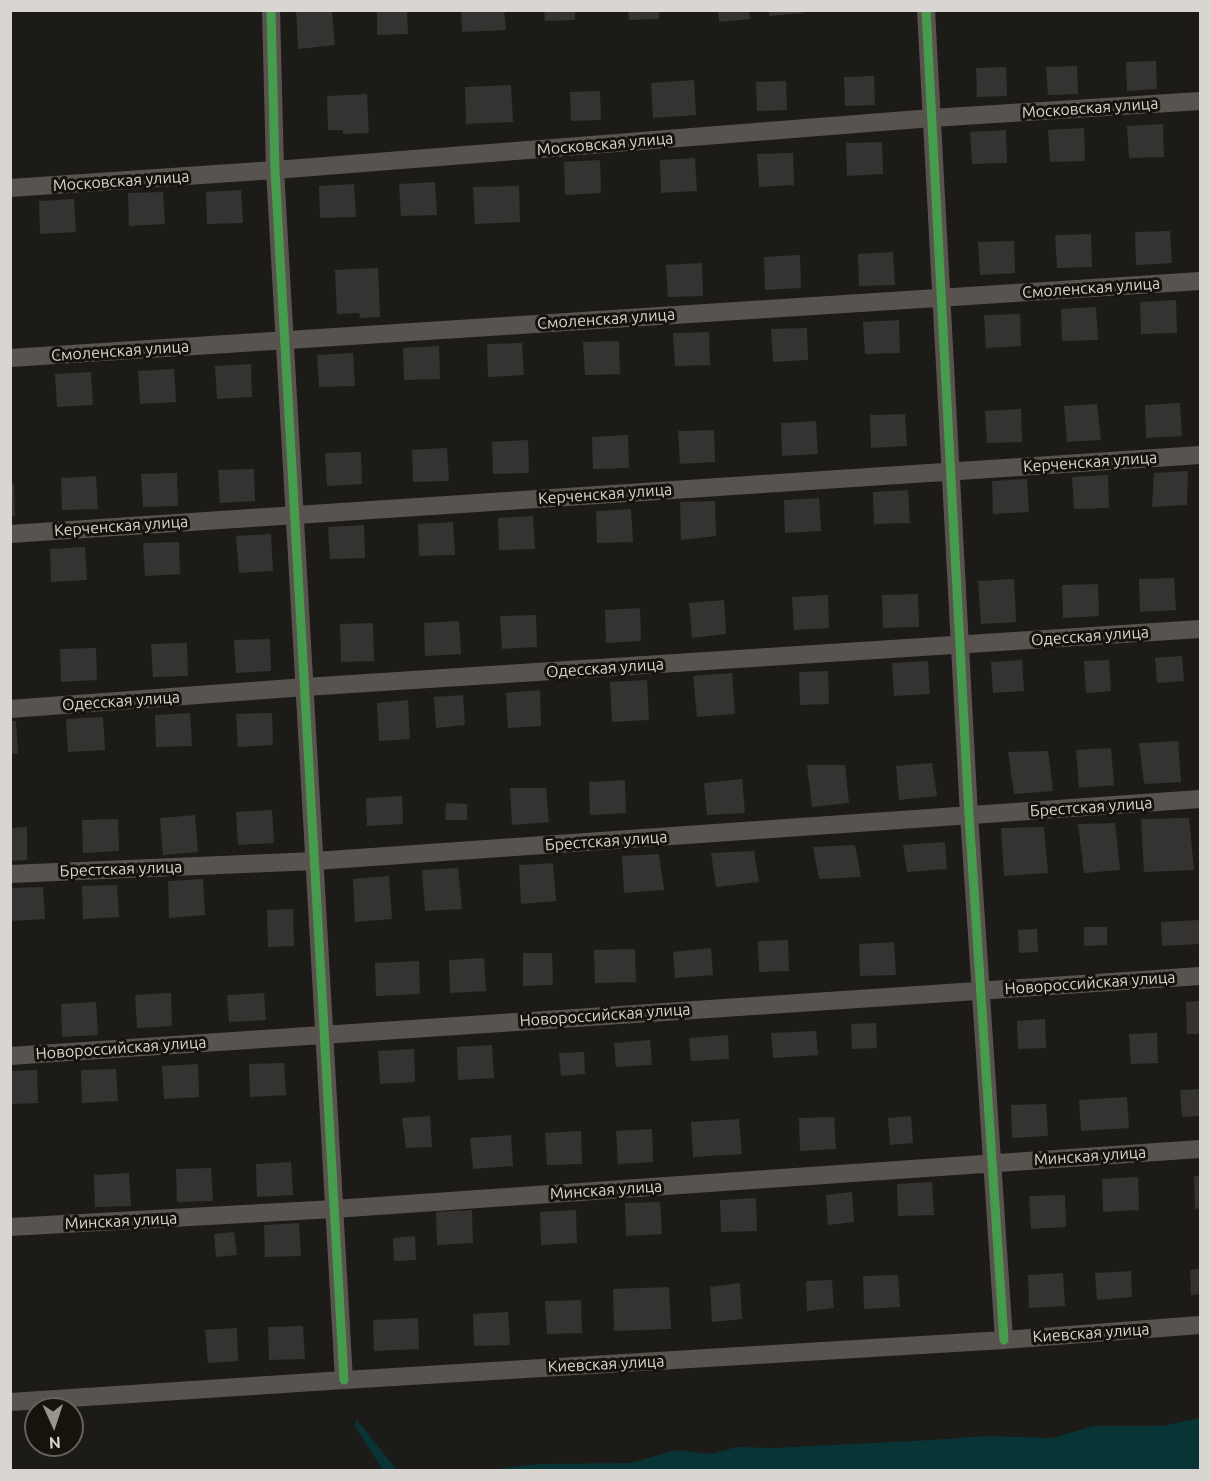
<!DOCTYPE html>
<html>
<head>
<meta charset="utf-8">
<style>
	body { margin:0 }
	#map { position:relative; width:1211px; height:1481px; overflow:hidden; background:#1d1b17; font-family:Ubuntu,sans-serif }
	canvas { display:block }
	.frame { position:absolute; inset:0; border:12px solid #d9d6d1; pointer-events:none }
	.north { position:absolute; left:24px; top:1397px; width:60px; height:60px; box-sizing:border-box; background:#17130c; border:2px solid #65615b; border-radius:50%; rotate:177deg; font-size:16px; font-weight:700; line-height:24px; text-align:center; color:#d9d6d1 }
	.north::after { content:''; display:block; margin:auto; width:21px; height:27px; background:#979590; clip-path:polygon(50% 0,100% 100%,50% 72%,0 100%) }
</style>
</head>
<body>
<div id="map">
<canvas width="1211" height="1481"></canvas>
<div class="frame"></div>
<div class="north">N</div>
</div>
<script>
const g = document.querySelector('canvas').getContext('2d');
g.lineJoin = 'round';
function fillPath(path, color) {
  g.fillStyle = color;
  g.fill(path, 'evenodd');
}
function shape(rows) {
  const path = new Path2D();
  for (const r of rows) {
    path.moveTo(r[0], r[1]);
    for (let i = 2; i < r.length; i += 2) path.lineTo(r[i], r[i + 1]);
  }
  return path;
}
function trace(path, color, width, dash) {
  g.strokeStyle = color;
  g.lineWidth = width;
  g.lineCap = dash ? 'butt' : 'round';
  g.setLineDash(dash || []);
  g.stroke(path);
}
function label(font, color, halo, rows, align = 'center') {
  g.font = font + ' Ubuntu,sans-serif';
  g.lineWidth = 6;
  g.setLineDash([]);
  g.textBaseline = 'middle';
  g.strokeStyle = halo;
  g.fillStyle = color;
  for (const [text, x, y, turn = 0] of rows) {
    g.save();
    g.translate(x, y);
    g.rotate((+turn || 0) * Math.PI / 180);
    g.textAlign = isNaN(turn) ? turn : align;
    if (halo) g.strokeText(text, 0, 0);
    g.fillText(text, 0, 0);
    g.restore();
  }
}
fillPath(shape([
	[1200,1418,1200,1470,487,1470,539,1464,630,1463,676,1450,711,1454,737,1447,772,1448,932,1440,986,1436,1052,1438,1094,1426,1162,1426],
	[356,1419,397,1470,383,1470,355,1426]
]), '#083436');
fillPath(shape([
	[296,10,332,10,335,45,298,49],
	[377,10,407,10,408,34,377,35],
	[461,10,504,10,506,30,462,32],
	[544,10,575,10,575,20,545,21],
	[628,10,659,10,659,19,629,20],
	[718,10,749,10,750,19,719,22],
	[769,10,803,10,803,13,769,16],
	[1156,61,1157,89,1127,91,1126,62],
	[1077,66,1078,94,1048,95,1046,67],
	[1006,67,1007,96,977,97,976,68],
	[874,76,875,105,845,106,844,77],
	[694,80,696,115,653,118,651,83],
	[786,81,787,110,757,111,756,82],
	[511,85,513,122,466,124,465,87],
	[600,91,601,120,571,121,570,92],
	[367,94,369,133,343,134,343,130,328,130,327,96],
	[1163,124,1164,157,1129,158,1127,126],
	[1084,128,1085,161,1050,162,1048,130],
	[1006,130,1007,163,972,164,970,132],
	[882,142,883,174,847,176,846,143],
	[793,153,794,185,759,187,757,154],
	[695,158,697,191,661,193,660,160],
	[600,160,601,193,565,195,564,162],
	[435,182,437,215,401,216,399,184],
	[354,184,356,217,320,218,319,186],
	[519,186,520,222,475,224,473,187],
	[241,190,243,223,207,224,206,192],
	[163,192,165,224,129,226,128,193],
	[74,199,76,232,40,234,39,201],
	[1170,231,1172,263,1136,265,1135,232],
	[1091,234,1092,267,1057,268,1055,235],
	[1014,241,1015,273,980,275,978,242],
	[893,252,895,285,859,286,858,254],
	[800,255,801,288,765,290,764,257],
	[702,263,703,296,668,297,666,265],
	[378,268,380,317,360,318,359,313,337,314,335,270],
	[1176,300,1177,333,1141,334,1140,302],
	[1096,307,1098,340,1062,341,1061,309],
	[1020,314,1021,346,986,348,984,315],
	[899,320,900,353,865,354,863,322],
	[807,328,808,360,773,362,771,329],
	[709,332,710,365,675,366,673,333],
	[619,341,620,374,585,375,583,342],
	[522,343,524,375,488,377,487,344],
	[439,346,440,379,404,380,403,348],
	[353,353,355,386,319,387,317,355],
	[251,364,252,397,217,399,215,366],
	[174,369,176,402,140,404,138,371],
	[91,372,93,405,57,407,55,374],
	[1180,403,1182,436,1146,438,1145,405],
	[1097,404,1101,440,1067,442,1064,406],
	[1021,409,1022,442,987,443,985,411],
	[905,414,907,446,871,448,870,415],
	[816,421,818,454,782,456,781,423],
	[714,430,715,462,680,464,678,431],
	[628,435,629,468,593,469,592,437],
	[528,440,529,473,493,474,492,442],
	[447,448,449,481,413,482,412,450],
	[361,452,362,484,327,486,325,453],
	[254,469,255,501,220,503,218,470],
	[1188,471,1187,505,1152,507,1154,473],
	[177,473,178,506,143,507,141,474],
	[1108,475,1109,508,1074,509,1072,477],
	[96,476,98,509,62,510,61,478],
	[1027,479,1029,512,993,514,992,481],
	[10,483,14,483,15,516,10,516],
	[908,490,910,523,874,524,873,492],
	[819,498,821,531,785,533,784,500],
	[715,501,716,536,681,540,680,502],
	[631,509,633,542,597,543,596,511],
	[533,516,535,549,499,550,498,518],
	[453,522,455,555,419,556,418,524],
	[364,525,365,558,330,559,328,527],
	[271,534,273,571,239,573,236,536],
	[179,542,180,574,145,576,143,543],
	[85,547,87,580,51,582,50,549],
	[1174,578,1176,610,1140,612,1139,579],
	[1014,579,1016,622,981,624,978,581],
	[1098,584,1099,616,1063,618,1062,585],
	[918,594,919,627,883,628,882,595],
	[828,595,829,628,794,630,792,597],
	[724,600,726,634,692,638,689,603],
	[640,608,641,641,606,643,605,610],
	[536,615,537,647,502,649,500,616],
	[459,621,461,654,425,656,424,623],
	[373,623,374,661,341,662,340,624],
	[270,639,271,671,236,673,234,640],
	[187,643,188,676,153,677,151,644],
	[96,648,97,680,61,682,60,649],
	[1182,656,1184,681,1157,683,1155,658],
	[1022,660,1024,691,993,693,991,662],
	[1109,660,1111,691,1086,693,1084,661],
	[928,661,930,694,894,696,892,663],
	[828,671,829,704,800,705,799,672],
	[732,673,735,714,697,717,693,676],
	[647,680,649,720,612,722,610,682],
	[540,690,541,726,508,728,506,693],
	[463,695,465,725,436,728,434,697],
	[408,700,410,739,379,741,377,703],
	[190,713,192,746,156,747,155,715],
	[272,713,273,745,238,747,236,714],
	[103,717,105,750,68,752,66,719],
	[10,721,16,721,18,754,10,754],
	[1178,741,1181,782,1144,784,1139,743],
	[1111,748,1114,785,1079,788,1076,750],
	[1048,751,1053,791,1014,794,1008,752],
	[932,763,937,796,899,800,896,766],
	[807,765,845,765,849,803,812,807],
	[742,779,745,813,707,815,704,783],
	[625,780,626,813,590,815,589,782],
	[510,788,546,788,549,822,512,825],
	[402,796,403,824,367,826,366,798],
	[446,803,467,804,467,820,445,820],
	[272,810,274,843,238,845,236,812],
	[195,815,198,852,163,855,160,818],
	[1189,818,1194,870,1144,872,1141,819],
	[118,819,119,851,83,853,82,820],
	[1115,823,1120,870,1084,873,1078,824],
	[27,827,27,860,10,861,10,828],
	[1044,827,1048,873,1004,876,1001,828],
	[945,842,947,869,907,872,903,845],
	[855,845,861,877,819,879,813,847],
	[754,851,759,882,716,887,711,853],
	[659,854,664,890,624,893,622,856],
	[553,863,556,901,521,904,519,865],
	[458,868,462,909,425,911,422,870],
	[389,876,392,919,355,922,353,879],
	[203,879,205,915,169,918,168,881],
	[117,885,119,917,83,919,82,886],
	[43,887,45,919,10,921,10,888],
	[293,909,294,946,268,947,267,910],
	[1200,920,1200,944,1162,946,1161,922],
	[1084,927,1107,927,1107,945,1084,946],
	[1037,929,1038,952,1019,953,1018,930],
	[788,940,789,971,759,972,758,941],
	[894,942,896,975,860,976,859,944],
	[711,948,713,975,675,978,673,952],
	[635,949,636,982,595,983,594,950],
	[523,953,552,953,553,985,523,986],
	[484,958,486,991,450,993,449,960],
	[419,961,420,994,376,996,375,963],
	[171,993,172,1026,137,1028,135,995],
	[264,993,266,1020,229,1022,227,995],
	[1200,1001,1200,1034,1187,1034,1186,1002],
	[96,1002,98,1035,62,1037,61,1004],
	[1045,1019,1046,1048,1018,1049,1017,1021],
	[876,1023,877,1048,852,1049,851,1024],
	[816,1031,818,1055,773,1058,771,1033],
	[1157,1033,1158,1063,1131,1064,1129,1034],
	[728,1035,729,1059,691,1061,689,1038],
	[650,1040,652,1065,616,1067,614,1043],
	[492,1045,494,1078,458,1080,457,1047],
	[414,1049,415,1082,380,1084,378,1051],
	[584,1052,585,1074,561,1076,559,1053],
	[284,1063,286,1095,250,1097,249,1064],
	[198,1064,199,1097,164,1099,162,1066],
	[116,1069,118,1101,82,1103,81,1070],
	[37,1070,38,1103,10,1104,10,1071],
	[1200,1089,1200,1116,1182,1117,1180,1090],
	[1127,1097,1129,1128,1081,1131,1079,1100],
	[1046,1104,1048,1136,1012,1138,1011,1105],
	[430,1116,432,1147,406,1148,402,1118],
	[911,1116,913,1143,890,1145,888,1118],
	[834,1117,836,1149,800,1151,799,1118],
	[739,1119,742,1154,693,1157,691,1122],
	[652,1129,653,1162,618,1164,616,1131],
	[581,1131,582,1164,547,1165,545,1133],
	[511,1135,513,1166,473,1169,470,1138],
	[291,1162,293,1195,257,1197,256,1164],
	[211,1168,213,1201,177,1202,176,1169],
	[129,1173,131,1206,95,1207,94,1175],
	[1194,1176,1200,1176,1200,1208,1195,1209],
	[1138,1177,1139,1210,1103,1212,1102,1179],
	[932,1182,934,1215,898,1216,897,1184],
	[852,1192,854,1222,828,1225,826,1195],
	[1065,1195,1066,1227,1031,1229,1029,1196],
	[756,1198,757,1231,721,1232,720,1200],
	[660,1202,662,1234,626,1236,625,1203],
	[472,1210,473,1243,437,1245,436,1212],
	[576,1210,577,1243,541,1245,540,1212],
	[299,1223,301,1256,265,1257,264,1225],
	[234,1232,237,1255,216,1257,214,1234],
	[415,1236,416,1260,394,1261,393,1238],
	[1200,1269,1200,1294,1191,1295,1190,1270],
	[1131,1271,1132,1297,1097,1300,1095,1273],
	[1063,1273,1065,1306,1029,1308,1028,1275],
	[898,1275,900,1307,864,1309,863,1276],
	[832,1280,834,1308,807,1311,806,1281],
	[740,1283,742,1319,712,1322,710,1287],
	[669,1287,671,1329,614,1331,613,1289],
	[581,1300,582,1333,547,1334,545,1301],
	[508,1312,510,1345,474,1346,473,1314],
	[418,1318,419,1349,374,1351,373,1320],
	[303,1326,305,1359,269,1360,268,1327],
	[237,1328,238,1361,208,1363,205,1330]
]), '#343332');
trace(shape([
	[271,10,275,170,344,1380],
	[926,10,969,815,1004,1340],
	[10,188,275,170,932,118,1200,101],
	[10,358,1200,281],
	[10,534,1200,455],
	[10,709,305,687,1200,629],
	[10,874,315,861,1200,799],
	[10,1056,1200,976],
	[10,1227,334,1209,1200,1149],
	[10,1402,344,1380,1004,1340,1200,1325]
]), '#595350', 18);
trace(shape([
	[271,10,275,170,344,1380],
	[926,10,969,815,1004,1340]
]), '#469c4c', 9);
label('16px', '#d9d6d1', '#17130c', [
	["Московская улица",1090,108,-4],
	["Московская улица",605,144,-5],
	["Московская улица",121,181,-4],
	["Смоленская улица",1091,288,-4],
	["Смоленская улица",606,319,-4],
	["Смоленская улица",120,351,-4],
	["Керченская улица",1090,462,-4],
	["Керченская улица",605,494,-4],
	["Керченская улица",121,526,-4],
	["Одесская улица",1090,636,-4],
	["Одесская улица",605,668,-4],
	["Одесская улица",121,701,-4],
	["Брестская улица",1091,807,-4],
	["Брестская улица",606,841,-4],
	["Брестская улица",121,869,-2],
	["Новороссийская улица",1090,983,-4],
	["Новороссийская улица",605,1015,-4],
	["Новороссийская улица",121,1048,-4],
	["Минская улица",1090,1156,-4],
	["Минская улица",606,1190,-4],
	["Минская улица",121,1221,-3],
	["Киевская улица",1091,1333,-4],
	["Киевская улица",606,1364,-3]
]);
</script>
</body>
</html>
